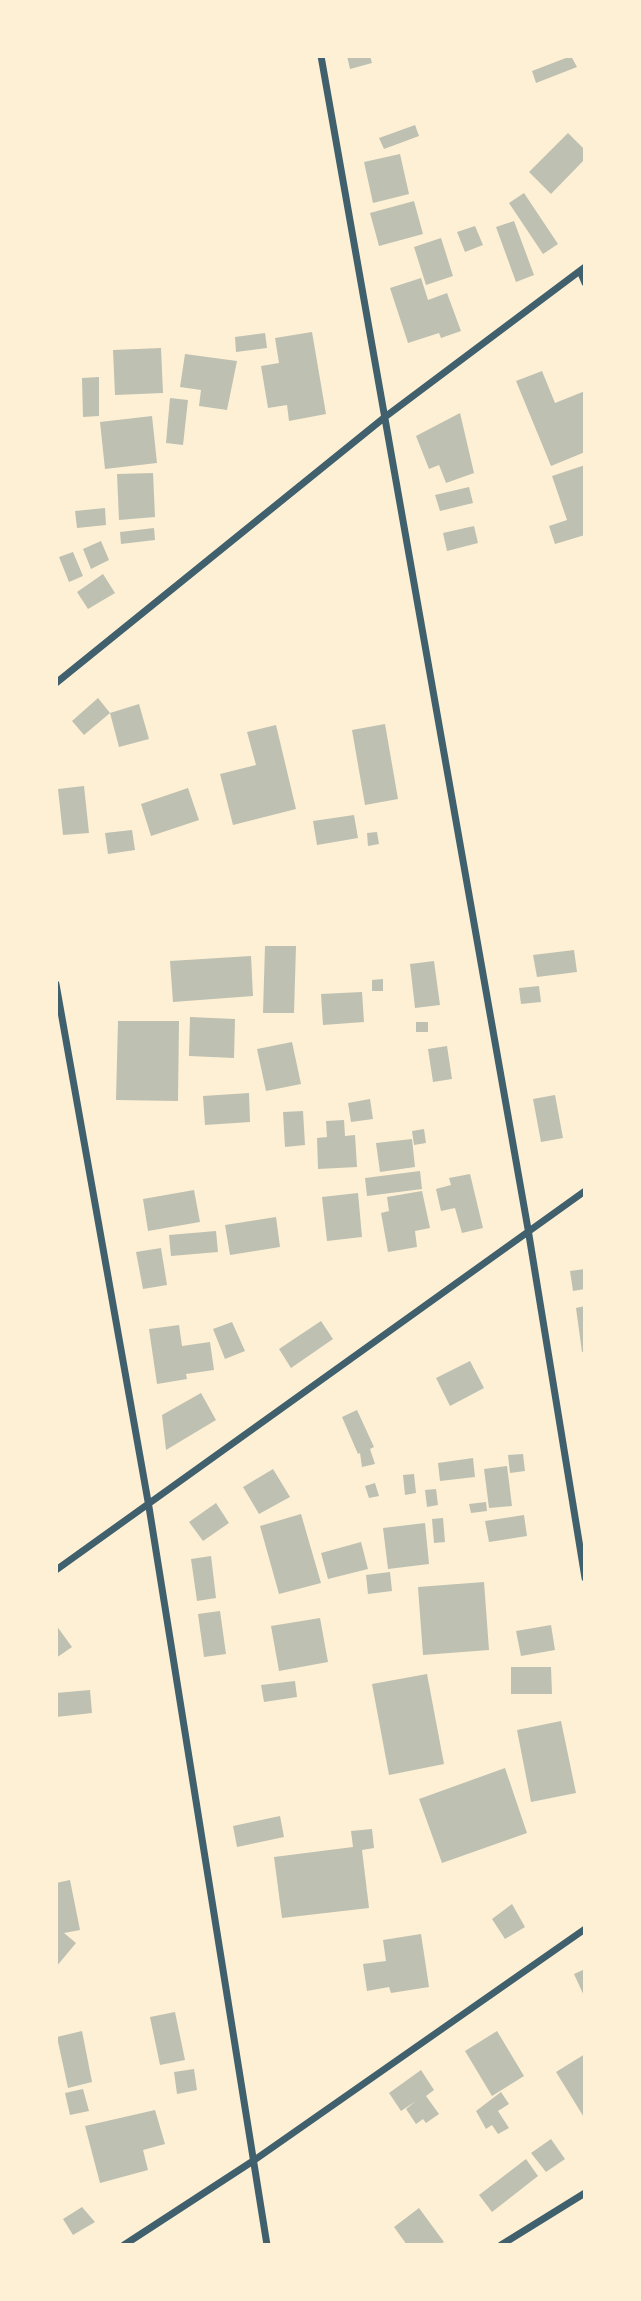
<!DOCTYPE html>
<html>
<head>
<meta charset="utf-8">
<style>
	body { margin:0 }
	#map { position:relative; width:641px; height:2301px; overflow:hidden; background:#fdf0d5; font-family:Manrope,sans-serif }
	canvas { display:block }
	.frame { position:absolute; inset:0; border:58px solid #fdf0d5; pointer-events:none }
</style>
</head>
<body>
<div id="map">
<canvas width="641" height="2301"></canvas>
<div class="frame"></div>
</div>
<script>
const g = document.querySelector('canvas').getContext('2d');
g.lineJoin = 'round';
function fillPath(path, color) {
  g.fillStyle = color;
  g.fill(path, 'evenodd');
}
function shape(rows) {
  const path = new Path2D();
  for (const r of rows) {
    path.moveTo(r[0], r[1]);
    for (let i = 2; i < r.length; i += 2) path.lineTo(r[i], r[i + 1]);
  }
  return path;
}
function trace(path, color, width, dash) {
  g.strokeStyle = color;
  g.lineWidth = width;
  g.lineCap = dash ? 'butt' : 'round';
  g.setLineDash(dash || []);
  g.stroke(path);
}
fillPath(shape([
	[347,56,370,56,372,63,350,69],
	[571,56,577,67,536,83,532,71],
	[415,125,419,136,384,149,379,138],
	[568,133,585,150,585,159,551,194,529,172],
	[400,154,409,194,373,203,364,162],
	[524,193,558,244,543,254,509,203],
	[414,201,423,234,379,246,370,213],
	[514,221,534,275,516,282,496,227],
	[475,226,483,245,465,252,457,232],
	[441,238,453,276,426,285,414,247],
	[421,278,428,300,447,293,461,331,441,338,439,333,408,343,390,288],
	[312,332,326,414,289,421,287,405,268,408,261,366,279,363,275,338],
	[265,333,267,348,236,352,235,337],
	[161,348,163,393,115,395,113,350],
	[185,354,237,361,227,410,199,406,201,390,180,387],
	[542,371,555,403,585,391,585,452,551,466,516,381],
	[99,377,99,416,83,417,82,378],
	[170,398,188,400,183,445,166,443],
	[460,413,474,473,446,483,439,465,429,469,416,436],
	[152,416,157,463,105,469,100,422],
	[585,465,585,535,555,544,549,526,567,520,552,476],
	[153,473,155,517,119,520,117,474],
	[469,487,473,503,440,511,435,495],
	[105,508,106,525,77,528,75,511],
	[474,526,478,543,447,551,443,533],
	[154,528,155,540,121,544,120,532],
	[101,541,109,560,91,569,83,549],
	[73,552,83,576,69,582,59,557],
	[103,574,115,593,88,609,77,592],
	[98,698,110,713,139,704,149,739,119,747,110,713,84,735,72,721],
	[385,724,398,799,365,805,352,730],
	[276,725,296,809,233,825,220,774,256,765,247,732],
	[84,786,89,833,63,835,58,789],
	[188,788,199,820,151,836,141,804],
	[354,815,358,838,317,845,313,821],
	[132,830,135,850,108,854,105,833],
	[377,832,379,844,368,846,367,833],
	[265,946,296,946,294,1013,263,1013],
	[574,950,577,972,537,977,533,955],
	[251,956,253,996,173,1002,170,961],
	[434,961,440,1005,415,1008,410,964],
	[383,979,383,991,372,991,372,980],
	[539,986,541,1002,521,1004,519,988],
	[362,992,364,1022,323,1025,321,994],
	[190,1017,235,1019,234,1058,189,1056],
	[118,1021,179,1021,178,1101,116,1100],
	[416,1022,428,1022,428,1032,416,1032],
	[292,1042,301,1084,266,1091,257,1049],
	[447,1046,452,1079,433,1082,428,1049],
	[249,1093,250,1122,205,1125,203,1096],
	[555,1095,563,1138,541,1142,533,1099],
	[370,1099,373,1119,351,1122,348,1103],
	[303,1111,305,1145,285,1147,283,1112],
	[344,1120,345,1136,355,1135,357,1167,318,1169,317,1138,327,1137,326,1121],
	[424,1129,426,1143,414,1145,412,1131],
	[412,1139,415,1167,380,1172,376,1143],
	[420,1171,422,1189,367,1196,365,1178],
	[470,1174,483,1228,462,1233,455,1208,441,1211,436,1189,451,1185,449,1178],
	[194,1190,200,1222,148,1231,143,1199],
	[422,1191,430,1228,415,1231,417,1247,388,1252,381,1213,389,1211,387,1197],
	[358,1193,362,1237,327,1241,322,1197],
	[276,1217,280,1247,230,1255,225,1225],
	[216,1231,218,1252,171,1256,169,1235],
	[161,1248,167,1285,143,1289,136,1252],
	[585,1269,585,1289,573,1291,570,1271],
	[585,1306,585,1351,582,1352,576,1308],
	[321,1321,333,1339,291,1368,279,1349],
	[232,1322,245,1351,225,1359,213,1329],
	[179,1325,182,1346,210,1342,214,1370,186,1374,187,1379,157,1384,149,1329],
	[470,1361,484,1388,450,1406,436,1378],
	[201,1393,216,1420,166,1450,162,1415],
	[357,1410,374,1447,370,1449,375,1464,362,1467,360,1453,358,1454,342,1417],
	[523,1454,525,1471,510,1473,508,1455],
	[473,1458,475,1477,440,1481,438,1463],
	[507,1466,512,1506,489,1508,484,1469],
	[273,1469,290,1497,259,1514,243,1487],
	[414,1474,416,1493,405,1495,403,1475],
	[375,1483,379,1496,369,1498,365,1486],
	[436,1489,438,1505,427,1507,425,1490],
	[486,1502,487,1511,471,1513,469,1504],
	[216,1503,229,1523,203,1541,189,1522],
	[301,1514,321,1583,279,1594,260,1526],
	[524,1515,527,1536,489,1542,485,1521],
	[443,1518,445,1542,434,1543,432,1519],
	[425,1523,429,1564,388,1569,383,1528],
	[361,1542,368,1569,328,1579,321,1553],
	[211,1556,216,1598,197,1601,191,1559],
	[390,1572,392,1591,368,1594,366,1575],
	[484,1582,489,1650,423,1655,418,1587],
	[220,1611,226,1654,204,1657,198,1614],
	[320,1618,328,1662,279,1671,271,1626],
	[56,1625,72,1647,56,1658],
	[551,1625,555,1650,521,1656,516,1631],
	[511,1667,551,1667,552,1694,511,1694],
	[427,1674,444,1764,389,1775,372,1684],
	[295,1681,297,1697,264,1702,261,1685],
	[90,1690,92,1713,56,1717,56,1693],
	[561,1721,576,1793,531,1802,517,1730],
	[505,1768,527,1833,442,1863,419,1799],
	[280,1816,284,1837,237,1847,233,1826],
	[372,1829,374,1848,362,1850,369,1908,282,1918,274,1857,353,1847,351,1831],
	[70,1880,80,1930,64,1933,76,1943,56,1967,56,1883],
	[512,1904,525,1927,505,1939,492,1919],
	[421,1934,429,1987,391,1993,389,1987,367,1991,363,1964,386,1961,383,1940],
	[585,1969,585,1998,574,1974],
	[175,2012,185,2060,160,2065,150,2017],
	[82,2031,92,2082,68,2088,57,2037],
	[497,2031,524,2076,492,2096,465,2051],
	[585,2054,585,2119,556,2072],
	[194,2069,197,2090,177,2094,174,2072],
	[421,2070,434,2090,426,2096,439,2114,426,2123,423,2119,416,2124,406,2109,416,2101,401,2111,389,2093],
	[83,2089,89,2111,70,2115,65,2093],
	[501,2092,509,2104,498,2111,509,2128,498,2134,492,2125,486,2129,476,2111],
	[155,2110,165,2144,143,2150,148,2170,100,2183,85,2126],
	[551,2139,565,2159,546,2172,531,2153],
	[526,2159,538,2176,492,2212,479,2195],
	[82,2207,95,2222,73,2235,63,2219],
	[419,2208,444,2242,439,2245,407,2245,394,2227]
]), '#bec0b2');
trace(shape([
	[321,56,528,1229,585,1578],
	[580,271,585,283],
	[56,683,385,417,585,267],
	[56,984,149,1507,267,2245],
	[56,1570,585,1191],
	[124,2245,253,2161,585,1929],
	[501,2245,585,2193]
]), '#3f606c', 7);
</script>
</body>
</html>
